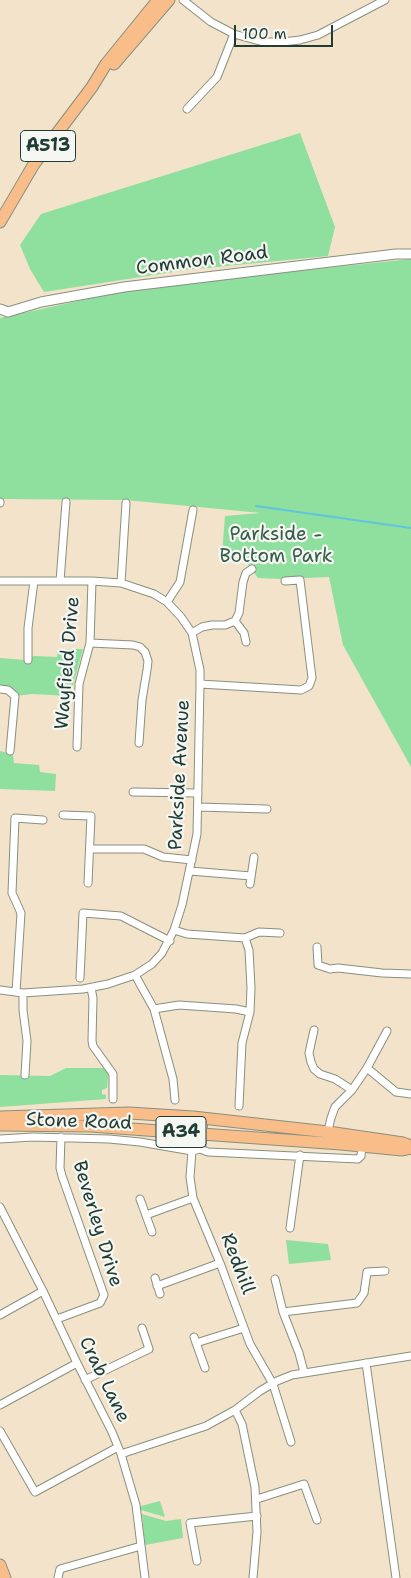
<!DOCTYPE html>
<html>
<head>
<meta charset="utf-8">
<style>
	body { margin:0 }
	#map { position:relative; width:411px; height:1578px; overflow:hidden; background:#f2e3ca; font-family:"Shantell Sans",sans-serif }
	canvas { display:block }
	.scale { position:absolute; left:234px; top:25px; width:99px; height:22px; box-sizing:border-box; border:2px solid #1f3d34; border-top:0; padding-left:6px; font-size:15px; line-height:18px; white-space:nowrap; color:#1f3d34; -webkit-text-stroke:4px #f6f6f2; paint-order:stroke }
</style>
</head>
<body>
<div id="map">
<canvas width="411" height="1578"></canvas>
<div class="scale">100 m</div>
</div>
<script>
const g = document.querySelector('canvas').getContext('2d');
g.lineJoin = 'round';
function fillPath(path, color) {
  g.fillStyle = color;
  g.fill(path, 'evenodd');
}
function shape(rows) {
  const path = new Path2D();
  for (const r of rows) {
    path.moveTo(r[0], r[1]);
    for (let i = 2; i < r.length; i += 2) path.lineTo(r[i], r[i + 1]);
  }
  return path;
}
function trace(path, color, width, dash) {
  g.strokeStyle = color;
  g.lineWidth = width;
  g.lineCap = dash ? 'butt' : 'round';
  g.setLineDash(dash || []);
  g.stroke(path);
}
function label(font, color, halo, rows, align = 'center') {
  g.font = font + ' "Shantell Sans",sans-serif';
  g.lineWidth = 4.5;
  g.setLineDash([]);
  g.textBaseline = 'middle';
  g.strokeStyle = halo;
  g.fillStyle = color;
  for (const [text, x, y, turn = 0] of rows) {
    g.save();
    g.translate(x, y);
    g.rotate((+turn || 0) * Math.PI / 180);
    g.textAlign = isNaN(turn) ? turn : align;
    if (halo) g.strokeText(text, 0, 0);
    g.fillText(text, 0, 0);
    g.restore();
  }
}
fillPath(shape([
	[300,133,335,227,328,256,186,270,44,292,30,269,20,245,41,214],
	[411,259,411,767,343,645,329,577,282,579,258,578,241,555,222,554,225,516,261,513,126,500,0,499,0,318,124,291,211,280],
	[58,649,83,649,70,696,32,694,15,696,0,689,0,658,25,660,34,656,57,657],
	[0,751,13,754,14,763,39,765,40,772,56,774,55,791,0,789],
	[66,1068,109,1068,107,1088,102,1090,102,1094,106,1095,106,1099,0,1107,0,1075,50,1076],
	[286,1240,328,1244,331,1260,289,1264],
	[160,1501,165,1517,141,1510,141,1506],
	[142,1514,166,1521,181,1519,183,1538,145,1545]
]), '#8fdf9e');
trace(shape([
	[256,506,411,528]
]), '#61c4df', 2);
const minor = shape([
	[183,0,211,22,234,34,263,42,283,42,300,40,318,35,385,0],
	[187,109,217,77,234,34],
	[0,503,0,502],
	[0,581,92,581,121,583,154,594,167,602,181,617,192,633,200,670,200,684,197,834,182,905,174,930,162,953,152,964,135,975,108,984,83,989,23,993,0,990],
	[60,581,66,502],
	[121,583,126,503],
	[167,602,180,582,193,510],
	[235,621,244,633,246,642],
	[192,633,202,627,212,625,225,625,235,621,239,613,243,582,246,573,252,569],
	[90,643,133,645,140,647,145,652,148,661,147,670,142,700,139,743],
	[28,660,28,628,34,581],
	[200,684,301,690,309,686,312,678,300,580,285,581],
	[0,689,8,690,15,696,10,751],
	[77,747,79,684,90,643,92,581],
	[133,792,198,793],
	[198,807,267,809],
	[63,815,91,816,88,883],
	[90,849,144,849,163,857,192,860],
	[190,871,251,876],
	[250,884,254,857],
	[174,930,187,934,245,938,249,950,251,988,250,1012,242,1043,239,1106],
	[245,938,259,932,280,933],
	[317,947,318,965,330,969,338,968,382,973,411,974],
	[135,975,154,1009,173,1079,175,1100],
	[80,978,83,913,121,916,170,941],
	[91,988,93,998,92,1041,93,1046,113,1074,113,1099],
	[16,992,21,913,12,893,15,818,43,820],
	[23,993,23,1010,27,1041,25,1075],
	[154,1009,179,1005,236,1009,250,1012],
	[314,1030,309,1053,311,1062,314,1069,320,1074,335,1079,352,1090],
	[367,1068,396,1092,411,1094],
	[327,1135,331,1118,335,1107,352,1090,367,1068,387,1031],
	[0,1139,33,1137,109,1139,140,1142,192,1151,200,1149],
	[200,1149,208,1152,358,1159,361,1156,362,1146],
	[200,1149,202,1145,204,1118],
	[192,1151,190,1177,193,1198,220,1263,250,1344,273,1384,291,1442],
	[140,1199,152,1232],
	[0,1207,43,1291,77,1363,112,1432,121,1454,136,1505,145,1578],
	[146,1215,193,1198],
	[290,1228,300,1155],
	[155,1278,160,1294],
	[275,1279,283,1312,299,1353,304,1372],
	[157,1286,220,1263],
	[283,1312,357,1303,364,1293,367,1272,385,1271],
	[0,1315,43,1291],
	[57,1319,100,1303,104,1295,62,1176,60,1168,61,1137],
	[194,1337,205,1368],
	[196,1343,244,1328],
	[366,1363,396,1578],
	[85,1380,149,1349,142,1328],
	[0,1405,77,1363],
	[235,1410,242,1424,255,1487,257,1532,253,1578],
	[0,1431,35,1492,118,1447],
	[121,1454,206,1426,235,1410,260,1391,277,1381,292,1375,411,1356],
	[257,1499,304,1484,317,1520],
	[197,1561,190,1523,257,1516],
	[58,1578,60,1569,141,1546]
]);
const tertiary = shape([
	[0,309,8,312,41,302,124,287,396,254,411,254]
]);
const trunk = shape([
	[114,64,169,0],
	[0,222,34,164,92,87,106,64,158,0],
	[0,1117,129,1113,193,1117,328,1132,403,1143,411,1146],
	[0,1125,90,1126,341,1144,402,1150,411,1148],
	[0,1565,5,1578]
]);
trace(minor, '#88907f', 9);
trace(tertiary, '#88907f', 11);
trace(trunk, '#88907f', 13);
trace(minor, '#fff', 7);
trace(tertiary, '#fff', 9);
trace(trunk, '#f8bd89', 11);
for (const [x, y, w] of [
	[48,146,55],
	[181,1132,50]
]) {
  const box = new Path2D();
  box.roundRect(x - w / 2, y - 15.5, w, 31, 4);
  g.fillStyle = '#f6f6f2';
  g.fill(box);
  trace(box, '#1f3d34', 1);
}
label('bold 18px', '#1f3d34', null, [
	["A513",48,146],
	["A34",181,1132]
]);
label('19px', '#1f3d34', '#f6f6f2', [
	["Common Road",202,261,-7],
	["Wayfield Drive",68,663,-85],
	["Parkside Avenue",180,775,-87],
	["Stone Road",79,1122,2],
	["Beverley Drive",97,1224,73],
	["Redhill",237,1264,69],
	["Crab Lane",104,1380,64]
]);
label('19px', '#355d49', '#f6f6f2', [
	["Parkside -",276,535],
	["Bottom Park",276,557]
]);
</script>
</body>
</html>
